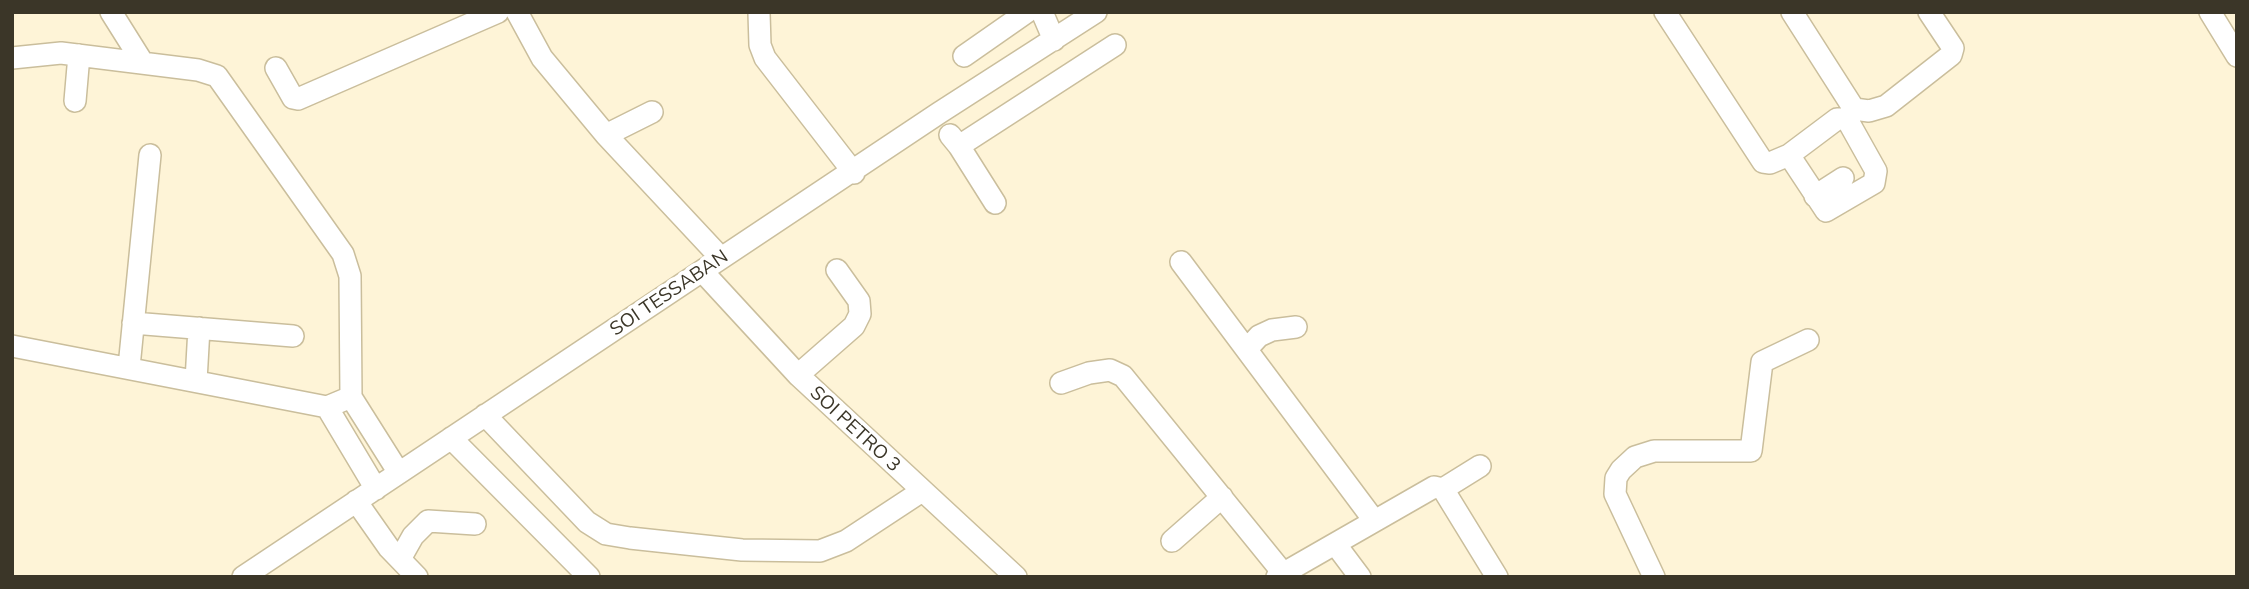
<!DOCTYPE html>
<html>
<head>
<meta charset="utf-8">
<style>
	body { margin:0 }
	#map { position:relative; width:2249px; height:589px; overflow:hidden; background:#fef4d7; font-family:Mulish,sans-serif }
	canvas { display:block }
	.frame { position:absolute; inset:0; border:14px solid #3b3628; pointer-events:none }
</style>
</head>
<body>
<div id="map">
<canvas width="2249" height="589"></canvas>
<div class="frame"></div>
</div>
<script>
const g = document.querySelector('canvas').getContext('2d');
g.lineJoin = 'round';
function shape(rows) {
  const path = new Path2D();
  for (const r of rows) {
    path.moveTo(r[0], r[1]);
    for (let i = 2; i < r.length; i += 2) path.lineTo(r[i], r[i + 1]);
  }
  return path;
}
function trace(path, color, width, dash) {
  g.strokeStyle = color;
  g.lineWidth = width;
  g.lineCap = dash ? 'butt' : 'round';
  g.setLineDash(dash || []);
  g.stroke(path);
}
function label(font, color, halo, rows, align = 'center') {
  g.font = font + ' Mulish,sans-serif';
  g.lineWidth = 7;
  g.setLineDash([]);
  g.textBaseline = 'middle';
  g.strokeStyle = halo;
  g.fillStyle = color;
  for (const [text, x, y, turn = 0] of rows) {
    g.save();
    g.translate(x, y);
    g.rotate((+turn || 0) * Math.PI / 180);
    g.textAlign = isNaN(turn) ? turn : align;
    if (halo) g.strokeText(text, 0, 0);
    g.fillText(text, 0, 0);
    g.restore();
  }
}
const minor = shape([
	[111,12,143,63],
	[517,12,542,58,606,135,721,258],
	[1042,12,1054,40],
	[1665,12,1763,162,1770,163,1789,155,1837,119,1843,119,1848,121,1876,171,1874,183,1826,211,1789,155],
	[1792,12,1854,109,1869,111,1886,106,1951,55,1953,48,1929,12],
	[2210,12,2237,56],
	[759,13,760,45,765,58,854,173],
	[964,56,1027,12],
	[12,58,61,53,198,70,217,76,343,254,350,276,351,397,399,473],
	[276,68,293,98,298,99,498,12],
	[75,101,79,55],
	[606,135,652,112],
	[950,135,959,146,1115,45],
	[959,146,995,203],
	[1815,196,1843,178],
	[1181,262,1373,519],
	[703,272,798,375,1016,577],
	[133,323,293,336],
	[12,346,327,407,351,397],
	[1247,349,1259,336,1272,330,1296,327],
	[129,367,150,155],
	[798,375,854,326,860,314,859,301,837,270],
	[196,381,199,328],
	[1061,383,1089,373,1110,370,1123,376,1283,573],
	[327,407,376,489],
	[485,415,587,522,606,534,630,538,742,550,820,551,846,541,922,491],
	[451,438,589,577],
	[1443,489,1480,466],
	[356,501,389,548,417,577],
	[1172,541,1222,497],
	[1336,545,1360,577],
	[400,559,413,536,428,521,475,524],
	[243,577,939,113,1096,12],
	[1277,577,1434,487,1443,489,1497,577],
	[1654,577,1615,494,1616,478,1621,470,1635,457,1654,451,1751,451,1762,362,1808,340]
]);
trace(minor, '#cabe9c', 24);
trace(minor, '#fff', 21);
label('19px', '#3b3628', '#fff', [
	["SOI TESSABAN",669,293,-34],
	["SOI PETRO 3",855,429,43]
]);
</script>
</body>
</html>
